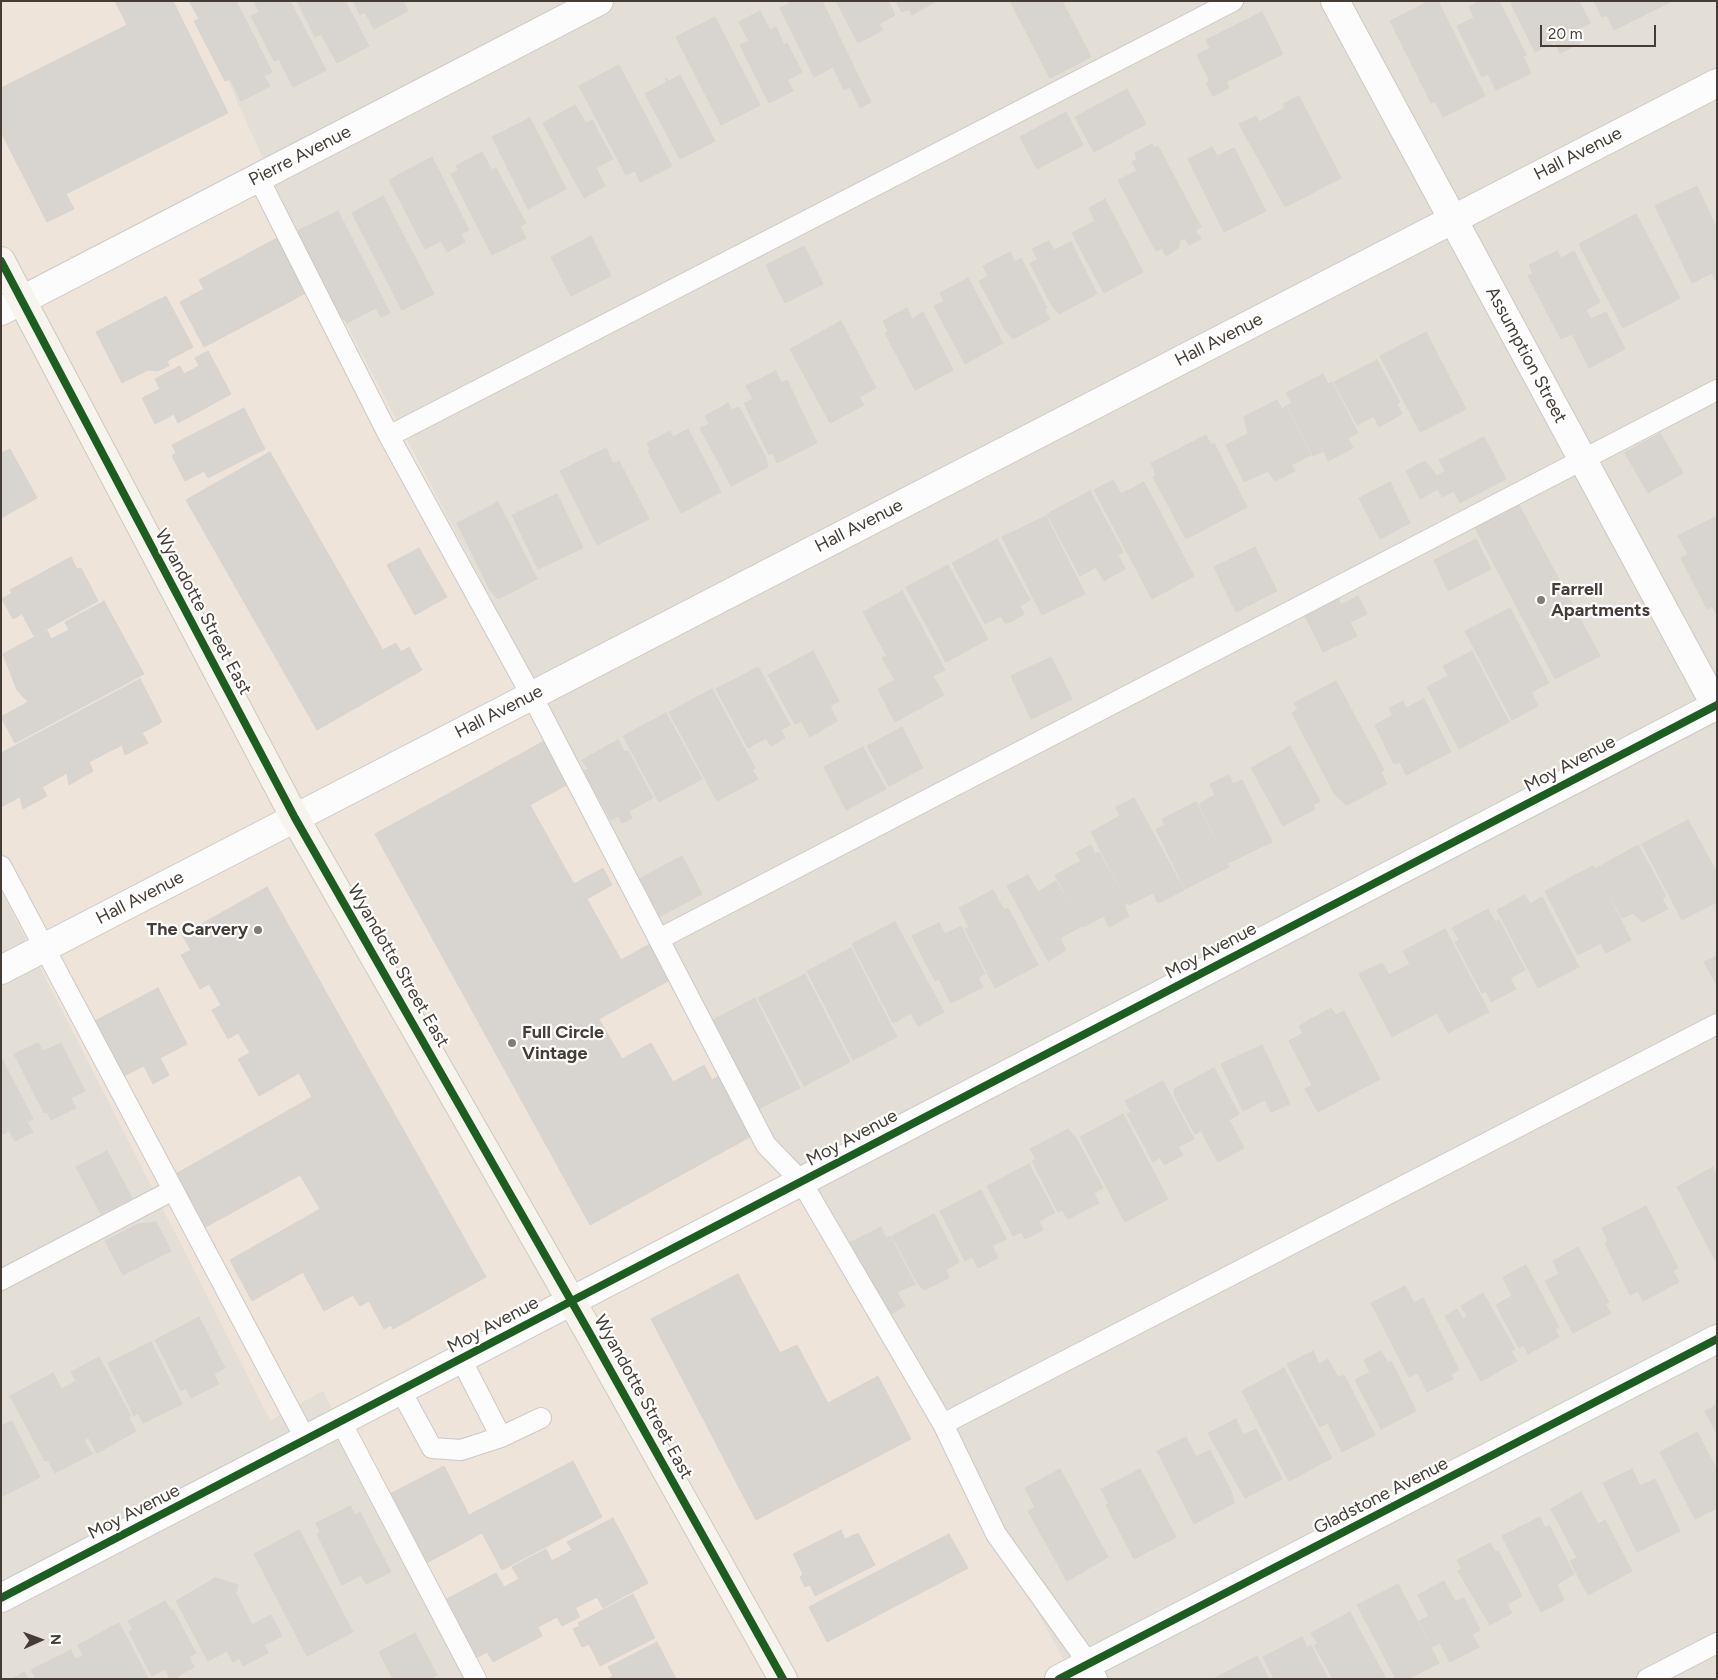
<!DOCTYPE html>
<html>
<head>
<meta charset="utf-8">
<style>
	body { margin:0 }
	#map { position:relative; width:1718px; height:1680px; overflow:hidden; background:#f0ede9; font-family:Figtree,sans-serif }
	canvas { display:block }
	.frame { position:absolute; inset:0; border:2px solid #453d35; pointer-events:none }
	.north { position:absolute; left:15px; top:1615px; width:50px; height:50px; -webkit-text-stroke:4px #fff; paint-order:stroke; rotate:88deg; font-size:14px; font-weight:700; line-height:20px; text-align:center; color:#453d35 }
	.north::after { content:''; display:block; margin:auto; width:18px; height:22px; background:#453d35; clip-path:polygon(50% 0,100% 100%,50% 72%,0 100%) }
	.scale { position:absolute; left:1540px; top:25px; width:116px; height:22px; box-sizing:border-box; border:2px solid #453d35; border-top:0; padding-left:6px; font-size:15px; line-height:18px; white-space:nowrap; color:#453d35; -webkit-text-stroke:4px #fff; paint-order:stroke }
</style>
</head>
<body>
<div id="map">
<canvas width="1718" height="1680"></canvas>
<div class="frame"></div>
<div class="north">N</div>
<div class="scale">20 m</div>
</div>
<script>
const g = document.querySelector('canvas').getContext('2d');
g.lineJoin = 'round';
function fillPath(path, color) {
  g.fillStyle = color;
  g.fill(path, 'evenodd');
}
function shape(rows) {
  const path = new Path2D();
  for (const r of rows) {
    path.moveTo(r[0], r[1]);
    for (let i = 2; i < r.length; i += 2) path.lineTo(r[i], r[i + 1]);
  }
  return path;
}
function trace(path, color, width, dash) {
  g.strokeStyle = color;
  g.lineWidth = width;
  g.lineCap = dash ? 'butt' : 'round';
  g.setLineDash(dash || []);
  g.stroke(path);
}
function label(font, color, halo, rows, align = 'center') {
  g.font = font + ' Figtree,sans-serif';
  g.lineWidth = 4.5;
  g.setLineDash([]);
  g.textBaseline = 'middle';
  g.strokeStyle = halo;
  g.fillStyle = color;
  for (const [text, x, y, turn = 0] of rows) {
    g.save();
    g.translate(x, y);
    g.rotate((+turn || 0) * Math.PI / 180);
    g.textAlign = isNaN(turn) ? turn : align;
    if (halo) g.strokeText(text, 0, 0);
    g.fillText(text, 0, 0);
    g.restore();
  }
}
fillPath(shape([
	[191,1,1717,1,1717,1679,1074,1679,783,1155,287,212],
	[1,890,271,1420,323,1390,471,1679,1,1679]
]), '#e3ded6');
fillPath(shape([
	[1,1,191,1,287,212,783,1155,1074,1679,471,1679,323,1391,270,1420,1,890]
]), '#efe4d9');
const building = shape([
	[115,1,173,1,228,113,66,194,74,209,47,222,1,132,1,88,127,25,115,1],
	[189,1,236,1,272,72,264,76,270,86,241,101,230,79,225,81,194,21,199,19,189,1],
	[254,1,290,1,326,70,293,87,279,59,274,61,251,16,259,12,254,1],
	[297,1,345,1,369,46,337,63,321,34,315,37,297,1],
	[353,1,403,1,408,11,374,29,365,12,360,15,353,1],
	[788,1,822,1,871,102,860,108,850,87,844,90,833,67,814,77,780,8,789,4,788,1],
	[836,1,888,1,895,15,879,24,883,30,858,43,836,1],
	[896,1,937,1,912,15,909,9,902,12,896,1],
	[1010,1,1062,1,1091,57,1050,78,1010,1],
	[1429,1,1438,1,1485,96,1443,117,1435,101,1431,103,1390,21,1429,1],
	[1480,1,1499,1,1526,55,1523,56,1531,73,1496,90,1488,74,1482,77,1457,26,1474,18,1469,7,1480,1],
	[1517,1,1579,1,1590,23,1574,31,1581,43,1560,53,1555,42,1535,52,1511,4,1517,1],
	[1594,1,1669,1,1670,2,1614,30,1607,15,1602,17,1594,1],
	[760,11,770,30,776,27,784,45,787,43,802,72,787,80,793,91,769,103,740,45,749,41,739,22,760,11],
	[1262,12,1283,54,1226,82,1229,88,1213,96,1206,83,1210,81,1197,55,1210,48,1206,40,1262,12],
	[715,17,760,105,721,125,676,37,715,17],
	[619,65,672,166,640,182,635,171,626,175,579,86,619,65],
	[680,75,715,141,680,159,645,94,667,82,665,78,669,81,680,75],
	[1127,89,1146,124,1094,152,1075,117,1127,89],
	[1299,96,1341,178,1285,207,1239,124,1256,116,1259,122,1285,108,1283,104,1299,96],
	[575,105,586,123,592,120,613,159,596,168,605,186,584,198,543,123,575,105],
	[1066,112,1083,145,1037,169,1020,137,1066,112],
	[530,118,566,189,528,209,492,137,530,118],
	[1152,144,1154,148,1158,146,1201,227,1195,230,1201,239,1189,245,1185,238,1179,241,1179,248,1166,256,1162,248,1156,251,1118,180,1137,171,1132,162,1137,159,1135,153,1152,144],
	[1212,147,1217,156,1234,148,1266,211,1224,232,1188,159,1212,147],
	[482,152,492,170,496,168,526,223,520,226,526,238,492,255,451,174,459,170,456,166,482,152],
	[432,157,469,230,461,234,465,242,447,252,441,241,425,249,389,180,432,157],
	[1697,186,1717,229,1717,279,1715,280,1712,273,1692,283,1655,206,1697,186],
	[383,196,434,294,402,310,352,213,383,196],
	[1105,199,1143,272,1104,293,1072,233,1095,221,1089,208,1105,199],
	[338,211,390,313,381,317,376,308,347,323,341,317,297,231,338,211],
	[1636,214,1680,298,1623,328,1579,244,1636,214],
	[591,236,611,276,571,296,551,257,591,236],
	[277,238,306,293,204,347,180,302,204,289,199,280,277,238],
	[1049,241,1054,250,1071,242,1097,294,1059,314,1052,306,1030,263,1038,260,1032,249,1049,241],
	[804,246,823,284,785,303,766,265,804,246],
	[1557,251,1561,258,1574,251,1600,302,1586,310,1591,319,1606,312,1625,349,1589,368,1572,334,1561,339,1528,276,1533,273,1529,265,1557,251],
	[1010,252,1015,262,1021,258,1047,308,1044,309,1050,319,1013,339,1005,330,979,281,988,276,983,266,1010,252],
	[968,278,1003,343,965,364,934,306,944,301,940,293,968,278],
	[166,296,193,347,167,361,169,366,157,371,148,370,122,383,96,332,166,296],
	[907,308,912,319,923,312,953,370,915,390,885,333,888,331,883,321,907,308],
	[841,321,876,388,859,397,864,405,830,423,790,349,841,321],
	[1426,332,1466,409,1420,432,1380,356,1426,332],
	[208,351,231,394,178,423,174,414,155,424,142,398,160,389,155,379,180,366,184,374,199,366,195,358,208,351],
	[1377,360,1400,402,1397,404,1402,414,1379,427,1374,416,1357,425,1334,382,1377,360],
	[776,371,781,383,787,380,817,443,777,463,773,453,769,455,744,403,753,399,746,386,776,371],
	[1323,374,1328,384,1332,382,1358,433,1348,438,1353,448,1328,461,1324,451,1313,456,1287,405,1292,403,1286,393,1323,374],
	[1277,400,1282,409,1286,406,1311,455,1291,465,1295,471,1275,481,1268,471,1244,482,1226,445,1248,434,1244,417,1277,400],
	[728,403,732,410,739,407,765,456,768,467,731,486,700,428,709,424,705,416,728,403],
	[244,408,265,449,208,478,204,471,185,481,172,456,176,453,172,445,244,408],
	[688,429,721,492,681,513,648,451,650,449,647,443,670,431,673,437,688,429],
	[1660,433,1683,473,1648,493,1625,453,1660,433],
	[1206,435,1211,445,1214,443,1247,507,1186,539,1153,477,1156,475,1151,463,1206,435],
	[1484,437,1506,479,1460,503,1454,491,1442,497,1438,489,1420,499,1406,471,1425,461,1437,476,1445,471,1439,460,1484,437],
	[606,448,613,464,619,461,649,519,597,545,560,471,606,448],
	[10,449,37,498,1,518,1,453,10,449],
	[270,452,383,650,396,643,401,652,409,647,422,670,317,730,186,500,270,452],
	[1113,480,1121,494,1144,482,1194,576,1152,599,1094,490,1113,480],
	[1390,482,1410,523,1380,539,1359,498,1390,482],
	[1090,491,1123,552,1118,555,1125,569,1104,581,1096,567,1080,576,1047,514,1090,491],
	[557,494,583,548,538,569,512,515,557,494],
	[498,502,537,579,498,599,490,590,457,523,498,502],
	[1519,505,1600,656,1555,679,1475,528,1519,505],
	[1046,516,1085,594,1042,615,1002,537,1046,516],
	[1715,517,1717,520,1717,616,1712,606,1707,609,1681,558,1688,554,1678,536,1715,517],
	[997,539,1030,600,1020,606,1024,614,1011,622,1005,623,1001,616,985,624,952,563,997,539],
	[1476,539,1491,569,1448,591,1434,560,1476,539],
	[1255,547,1277,591,1236,612,1214,567,1255,547],
	[419,548,447,597,415,615,387,565,419,548],
	[71,557,77,569,81,568,98,601,34,636,22,614,13,619,2,599,12,593,10,590,71,557],
	[948,565,988,639,946,662,906,587,948,565],
	[902,591,945,670,933,676,944,695,895,722,878,689,895,680,882,658,887,656,863,612,902,591],
	[1358,596,1367,614,1350,622,1357,636,1323,652,1304,614,1338,598,1341,605,1358,596],
	[104,601,144,674,15,743,1,717,28,702,17,690,3,654,47,630,51,639,69,630,65,622,104,601],
	[1510,608,1549,683,1531,692,1538,706,1512,720,1465,631,1510,608],
	[813,651,839,701,830,706,837,721,810,737,801,721,795,724,768,675,813,651],
	[1472,651,1509,722,1459,749,1427,687,1448,676,1443,666,1472,651],
	[1051,657,1072,699,1031,719,1011,676,1051,657],
	[758,667,790,725,781,730,785,738,771,746,766,738,748,748,716,689,758,667],
	[140,679,162,722,142,733,148,743,125,755,122,745,89,762,93,771,69,785,67,773,42,787,47,796,23,809,20,797,1,807,1,753,140,679],
	[1336,681,1384,770,1381,772,1387,784,1347,805,1335,795,1292,713,1298,709,1294,703,1336,681],
	[712,689,755,768,752,770,758,779,717,801,669,712,712,689],
	[1424,699,1451,752,1406,775,1400,762,1394,764,1375,725,1393,715,1389,708,1403,701,1406,708,1424,699],
	[666,713,702,779,659,802,623,736,666,713],
	[902,727,923,768,889,786,867,746,902,727],
	[546,740,570,783,530,805,574,884,603,868,612,885,587,899,621,960,655,941,675,977,599,1019,622,1059,651,1043,673,1082,704,1065,712,1080,724,1073,757,1133,590,1225,375,834,546,740],
	[618,740,625,752,628,751,653,798,629,811,632,818,622,823,618,816,611,820,584,771,588,769,582,760,618,740],
	[1290,746,1320,801,1313,805,1315,809,1283,826,1251,768,1290,746],
	[863,747,886,789,846,810,824,767,863,747],
	[1229,775,1233,784,1242,780,1272,842,1228,863,1199,804,1215,795,1210,784,1229,775],
	[1134,798,1184,890,1158,903,1153,893,1129,905,1091,832,1120,816,1116,807,1134,798],
	[1196,802,1229,867,1185,889,1156,829,1165,825,1162,819,1196,802],
	[1688,820,1717,873,1717,902,1682,920,1642,844,1688,820],
	[1091,845,1095,854,1099,852,1127,903,1124,905,1129,916,1109,927,1104,916,1083,927,1055,875,1081,861,1076,853,1091,845],
	[1638,845,1666,896,1662,898,1668,909,1642,922,1633,913,1622,918,1595,869,1638,845],
	[682,856,702,894,655,919,635,881,682,856],
	[1593,866,1631,940,1606,953,1601,943,1578,955,1545,891,1593,866],
	[1028,875,1038,892,1056,881,1082,926,1060,938,1066,950,1048,961,1007,886,1028,875],
	[267,887,486,1277,393,1329,391,1325,384,1329,369,1301,360,1306,353,1295,324,1311,303,1272,252,1301,230,1260,320,1209,300,1175,204,1228,174,1175,312,1097,299,1073,259,1096,238,1059,250,1053,238,1033,228,1039,212,1010,221,1005,209,984,200,989,181,955,191,950,182,935,267,887],
	[993,890,1004,910,1008,908,1038,965,995,988,965,929,969,927,959,908,993,890],
	[1525,895,1530,904,1542,897,1579,967,1538,988,1497,910,1525,895],
	[1488,909,1495,922,1499,920,1525,970,1510,978,1516,989,1491,1002,1486,991,1482,993,1455,942,1459,940,1452,928,1488,909],
	[895,922,944,1012,918,1026,911,1013,893,1023,852,944,895,922],
	[939,923,945,934,961,926,985,974,978,977,983,987,951,1003,939,979,935,981,912,936,939,923],
	[1445,929,1489,1012,1448,1033,1437,1013,1392,1037,1359,974,1382,963,1389,975,1410,964,1403,951,1445,929],
	[851,948,897,1037,853,1060,807,971,851,948],
	[1717,956,1717,985,1704,962,1717,956],
	[805,974,850,1062,804,1086,758,998,805,974],
	[158,988,187,1044,160,1058,169,1075,153,1084,144,1066,116,1080,87,1025,158,988],
	[755,998,800,1088,758,1109,713,1020,755,998],
	[1331,1008,1336,1015,1344,1011,1380,1079,1318,1112,1305,1089,1312,1085,1289,1041,1303,1033,1299,1026,1331,1008],
	[38,1043,43,1051,61,1043,85,1091,71,1098,76,1108,51,1120,47,1112,44,1113,14,1054,38,1043],
	[1262,1045,1290,1104,1271,1112,1265,1100,1243,1111,1221,1064,1262,1045],
	[2,1059,33,1119,27,1122,33,1132,15,1141,9,1131,1,1135,2,1059],
	[1214,1068,1239,1114,1229,1120,1244,1148,1218,1162,1201,1131,1195,1134,1175,1097,1174,1089,1214,1068],
	[1163,1081,1194,1139,1178,1147,1183,1155,1164,1165,1160,1157,1153,1162,1127,1114,1131,1112,1125,1101,1163,1081],
	[1123,1114,1168,1199,1125,1222,1080,1137,1123,1114],
	[1068,1129,1076,1138,1103,1188,1094,1193,1099,1203,1068,1219,1062,1210,1058,1212,1032,1161,1036,1159,1030,1149,1068,1129],
	[107,1151,132,1198,101,1214,76,1167,107,1151],
	[1029,1164,1055,1213,1039,1221,1043,1230,1025,1239,1021,1232,1013,1236,987,1186,1029,1164],
	[1713,1167,1717,1175,1717,1258,1715,1260,1677,1187,1713,1167],
	[981,1190,1006,1239,992,1246,998,1258,978,1268,972,1257,965,1261,940,1211,981,1190],
	[1646,1206,1678,1268,1673,1271,1679,1282,1643,1301,1638,1291,1630,1295,1605,1243,1608,1241,1602,1228,1646,1206],
	[934,1214,959,1262,946,1270,949,1278,924,1290,918,1284,892,1236,934,1214],
	[156,1222,171,1251,123,1275,105,1241,138,1224,156,1222],
	[881,1227,886,1238,890,1236,915,1284,897,1292,905,1306,885,1317,847,1244,881,1227],
	[1578,1247,1609,1302,1605,1304,1611,1313,1573,1333,1545,1281,1559,1274,1553,1261,1578,1247],
	[1526,1265,1559,1327,1555,1329,1559,1337,1528,1354,1524,1345,1519,1348,1496,1305,1512,1296,1503,1277,1526,1265],
	[738,1274,780,1353,797,1345,828,1403,878,1376,911,1439,756,1520,651,1319,738,1274],
	[1405,1286,1414,1303,1423,1298,1459,1370,1451,1374,1453,1379,1427,1392,1418,1373,1409,1377,1371,1303,1405,1286],
	[1483,1293,1515,1349,1511,1351,1517,1361,1481,1381,1445,1316,1457,1309,1463,1319,1467,1316,1461,1306,1483,1293],
	[199,1317,225,1368,214,1374,219,1384,191,1398,186,1388,181,1391,155,1340,199,1317],
	[151,1342,182,1404,143,1423,138,1413,134,1416,108,1363,151,1342],
	[1313,1351,1319,1364,1328,1359,1338,1377,1344,1375,1375,1435,1342,1452,1328,1423,1320,1427,1287,1364,1313,1351],
	[1381,1351,1388,1363,1391,1361,1416,1411,1381,1429,1355,1380,1370,1372,1364,1360,1381,1351],
	[99,1357,131,1416,128,1417,136,1431,97,1453,62,1389,76,1381,71,1372,99,1357],
	[1284,1368,1332,1458,1289,1481,1242,1391,1284,1368],
	[53,1373,88,1438,84,1440,92,1454,55,1473,48,1460,45,1461,10,1396,53,1373],
	[1717,1405,1717,1434,1705,1411,1717,1405],
	[1236,1419,1243,1435,1256,1429,1282,1479,1245,1498,1208,1433,1236,1419],
	[12,1421,40,1477,1,1497,1,1426,12,1421],
	[1697,1432,1717,1470,1717,1508,1695,1519,1660,1452,1697,1432],
	[1186,1437,1196,1457,1210,1450,1232,1493,1234,1503,1194,1524,1157,1451,1186,1437],
	[573,1461,602,1517,502,1570,482,1533,423,1565,386,1496,444,1466,469,1515,573,1461],
	[1060,1469,1108,1557,1067,1581,1028,1511,1035,1507,1025,1488,1060,1469],
	[1140,1469,1176,1537,1134,1559,1106,1505,1109,1504,1101,1489,1140,1469],
	[1632,1469,1640,1486,1655,1479,1680,1531,1637,1552,1603,1483,1632,1469],
	[1581,1492,1598,1524,1605,1520,1632,1571,1588,1595,1570,1561,1577,1558,1551,1509,1581,1492],
	[350,1506,355,1515,360,1512,391,1572,366,1584,361,1575,342,1585,317,1534,320,1532,316,1523,350,1506],
	[1540,1517,1545,1528,1549,1525,1574,1574,1557,1584,1564,1600,1541,1612,1502,1536,1540,1517],
	[613,1518,648,1583,603,1608,597,1597,575,1608,580,1617,562,1626,557,1617,538,1627,542,1636,493,1662,487,1652,472,1660,441,1602,496,1573,504,1587,519,1579,512,1567,546,1549,552,1561,572,1550,567,1542,613,1518],
	[299,1530,353,1632,307,1656,254,1554,299,1530],
	[841,1530,845,1539,858,1533,875,1565,815,1596,810,1585,805,1587,800,1577,803,1574,793,1554,841,1530],
	[949,1534,968,1568,827,1642,809,1607,949,1534],
	[1490,1543,1495,1552,1498,1551,1522,1596,1507,1604,1512,1613,1490,1625,1458,1571,1462,1569,1457,1560,1490,1543],
	[215,1578,238,1585,236,1593,252,1625,271,1615,282,1636,264,1645,268,1653,243,1666,239,1658,233,1662,227,1651,208,1661,176,1601,215,1578],
	[1444,1581,1455,1602,1464,1598,1480,1630,1472,1634,1479,1647,1450,1662,1440,1643,1432,1647,1419,1621,1429,1616,1418,1595,1444,1581],
	[1398,1584,1439,1663,1408,1679,1396,1679,1357,1605,1398,1584],
	[633,1594,655,1638,600,1666,589,1644,582,1647,573,1629,580,1626,578,1623,633,1594],
	[165,1601,171,1611,173,1610,196,1653,189,1657,194,1667,173,1679,170,1679,165,1669,152,1676,129,1632,133,1630,128,1621,165,1601],
	[1350,1612,1386,1679,1333,1679,1314,1645,1318,1644,1311,1633,1350,1612],
	[119,1623,148,1678,147,1679,92,1679,80,1657,83,1655,78,1645,119,1623],
	[415,1633,437,1675,429,1679,393,1679,379,1652,415,1633],
	[1302,1637,1307,1648,1311,1645,1328,1679,1274,1679,1263,1657,1302,1637],
	[657,1642,676,1679,608,1679,613,1676,608,1667,657,1642],
	[71,1650,75,1659,80,1657,91,1679,36,1679,31,1670,71,1650],
	[1257,1656,1269,1679,1216,1679,1215,1678,1257,1656],
	[24,1672,28,1679,12,1679,24,1672]
]);
fillPath(building, '#d8d4d0');
trace(building, '#d8d4cf', 1);
const lane = shape([
	[1233,1,389,436,541,713,766,1145,801,1181,943,1424,1717,1024],
	[258,177,389,436],
	[1,866,306,1440],
	[659,939,1717,390],
	[1,1280,173,1190],
	[461,1359,501,1437],
	[401,1391,432,1448,461,1450,501,1437,541,1418],
	[341,1422,476,1679],
	[943,1424,996,1534,1089,1664,1097,1679],
	[1647,1679,1717,1643]
]);
const street = shape([
	[1335,1,1717,708],
	[1,311,599,1],
	[1,970,1717,83],
	[1,1598,1717,705],
	[1059,1679,1717,1339]
]);
const secondary = shape([
	[1,261,295,818,589,1332,783,1679]
]);
trace(lane, '#ccc9c5', 22);
trace(street, '#ccc9c5', 30);
trace(secondary, '#cec9c0', 30);
trace(lane, '#fdfcfc', 20);
trace(street, '#fdfcfc', 28);
trace(secondary, '#f7f4ee', 28);
trace(shape([
	[1,261,295,818,589,1332,783,1679],
	[1,1598,1717,705],
	[1059,1679,1717,1339]
]), '#1b5e20', 8);
for (const [x, y, r, color] of [
	[1541,600,5,"#817b74"],
	[258,930,5,"#817b74"],
	[512,1043,5,"#817b74"]
]) {
  const dot = new Path2D();
  dot.arc(x, y, r, 0, 2 * Math.PI);
  g.fillStyle = color;
  g.fill(dot);
  trace(dot, '#fff', 2);
}
label('18px', '#453d35', '#fff', [
	["Hall Avenue",1578,154,-27],
	["Pierre Avenue",300,156,-27],
	["Hall Avenue",1219,340,-27],
	["Assumption Street",1526,355,62],
	["Hall Avenue",859,526,-27],
	["Wyandotte Street East",203,612,62],
	["Hall Avenue",499,712,-27],
	["Moy Avenue",1570,764,-28],
	["Hall Avenue",140,898,-27],
	["Moy Avenue",1211,951,-28],
	["Wyandotte Street East",398,966,60],
	["Moy Avenue",852,1138,-28],
	["Moy Avenue",493,1325,-28],
	["Wyandotte Street East",643,1397,61],
	["Gladstone Avenue",1381,1496,-27],
	["Moy Avenue",134,1512,-27]
]);
label('bold 18px', '#453d35', '#fff', [
	["Farrell",1551,590],
	["Apartments",1551,611],
	["The Carvery",248,930,"right"],
	["Full Circle",522,1033],
	["Vintage",522,1054]
], 'left');
</script>
</body>
</html>
